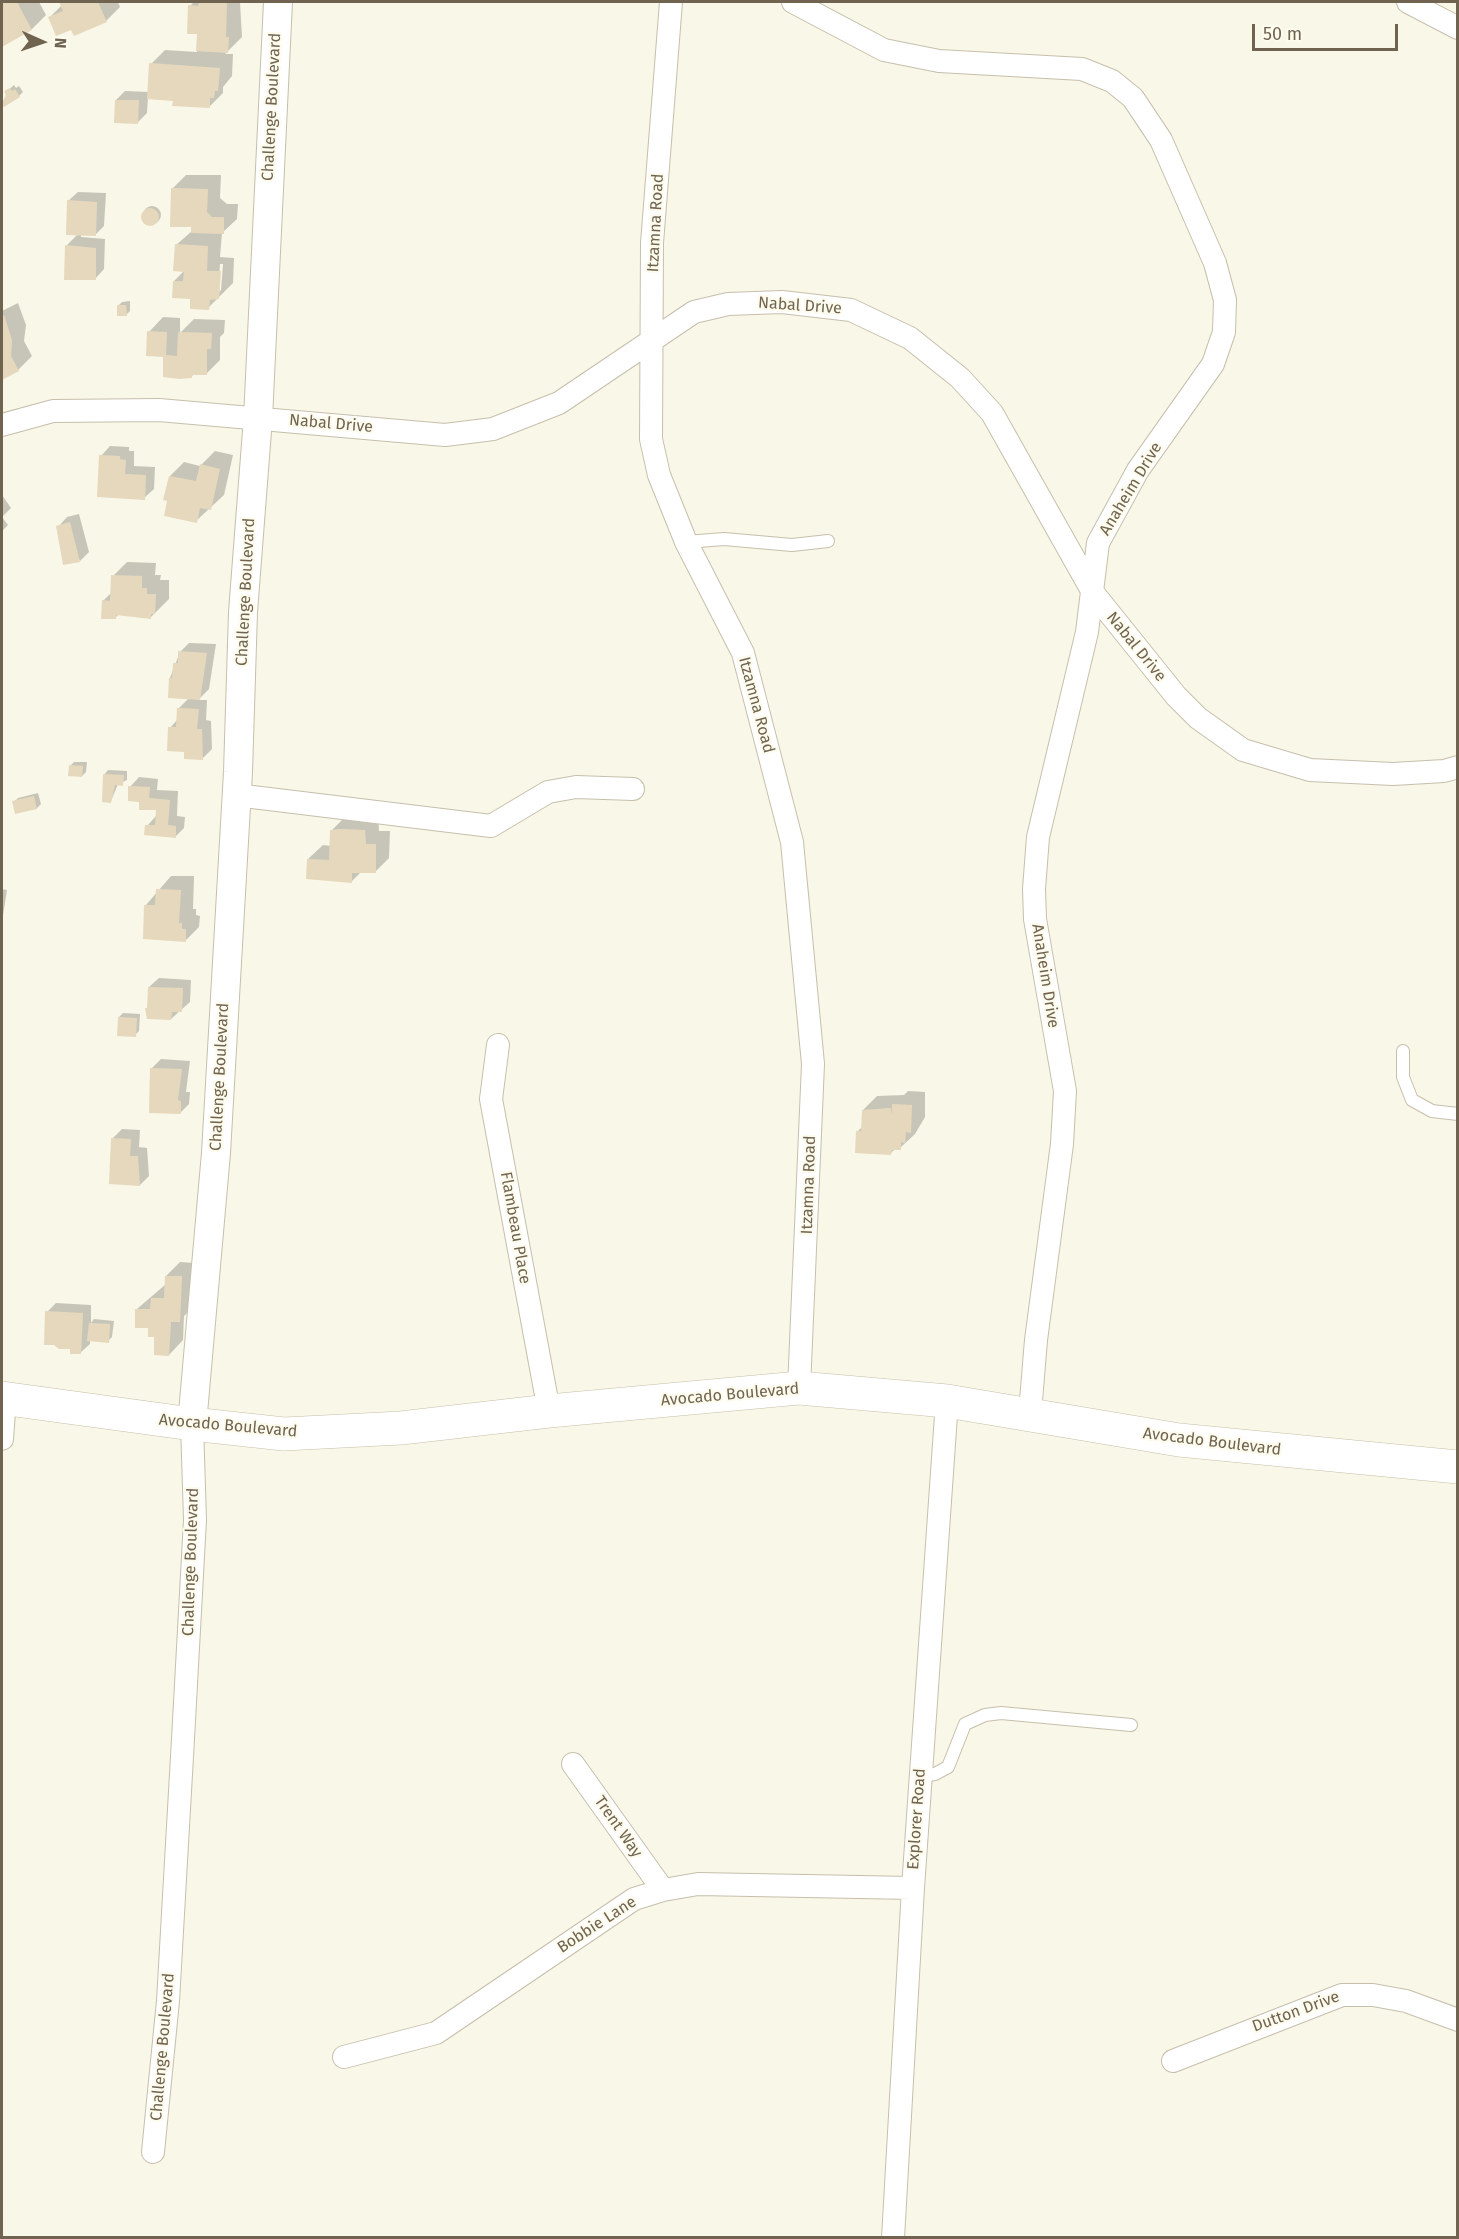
<!DOCTYPE html>
<html>
<head>
<meta charset="utf-8">
<style>
	body { margin:0 }
	#map { position:relative; width:1459px; height:2239px; overflow:hidden; background:#f9f7e7; font-family:"Fira Sans",sans-serif }
	canvas { display:block }
	.frame { position:absolute; inset:0; border:3px solid #70634f; pointer-events:none }
	.north { position:absolute; left:12px; top:12px; width:60px; height:60px; -webkit-text-stroke:4px #fdfbed; paint-order:stroke; rotate:93deg; font-size:16px; font-weight:700; line-height:24px; text-align:center; color:#70634f }
	.north::after { content:''; display:block; margin:auto; width:21px; height:27px; background:#70634f; clip-path:polygon(50% 0,100% 100%,50% 72%,0 100%) }
	.scale { position:absolute; left:1252px; top:24px; width:146px; height:27px; box-sizing:border-box; border:3px solid #70634f; border-top:0; padding-left:8px; font-size:18px; line-height:21px; white-space:nowrap; color:#70634f; -webkit-text-stroke:4px #fdfbed; paint-order:stroke }
</style>
</head>
<body>
<div id="map">
<canvas width="1459" height="2239"></canvas>
<div class="frame"></div>
<div class="north">N</div>
<div class="scale">50 m</div>
</div>
<script>
const g = document.querySelector('canvas').getContext('2d');
g.lineJoin = 'round';
function fillPath(path, color) {
  g.fillStyle = color;
  g.fill(path, 'evenodd');
}
function shape(rows) {
  const path = new Path2D();
  for (const r of rows) {
    if (r.length === 3) {
      path.moveTo(r[0] + r[2], r[1]);
      path.arc(r[0], r[1], r[2], 0, 2 * Math.PI);
      continue;
    }
    path.moveTo(r[0], r[1]);
    for (let i = 2; i < r.length; i += 2) path.lineTo(r[i], r[i + 1]);
  }
  return path;
}
function trace(path, color, width, dash) {
  g.strokeStyle = color;
  g.lineWidth = width;
  g.lineCap = dash ? 'butt' : 'round';
  g.setLineDash(dash || []);
  g.stroke(path);
}
function label(font, color, halo, rows, align = 'center') {
  g.font = font + ' "Fira Sans",sans-serif';
  g.lineWidth = 4.5;
  g.setLineDash([]);
  g.textBaseline = 'middle';
  g.strokeStyle = halo;
  g.fillStyle = color;
  for (const [text, x, y, turn = 0] of rows) {
    g.save();
    g.translate(x, y);
    g.rotate((+turn || 0) * Math.PI / 180);
    g.textAlign = isNaN(turn) ? turn : align;
    if (halo) g.strokeText(text, 0, 0);
    g.fillText(text, 0, 0);
    g.restore();
  }
}
fillPath(shape([
	[2,2,39,2,46,15,32,29,2,45],
	[61,2,118,2,120,7,106,21,72,28,50,17,62,5],
	[194,2,240,2,242,37,225,54,233,54,232,76,223,87,223,93,209,107,175,99,148,98,147,113,138,122,116,100,125,91,149,92,151,64,165,50,197,52,198,32,190,6],
	[14,85,16,88,19,86,23,92,19,96,8,96,6,92],
	[186,175,221,175,220,198,227,204,238,204,237,219,222,233,220,257,234,258,233,283,208,308,174,281,185,270,176,245,192,231,192,226,172,189],
	[220,264,223,264,221,290,218,293],
	[78,192,106,193,104,226,95,235,81,234,81,237,105,239,104,269,95,279,67,245,78,234,68,201],
	[152,215,9],
	[130,301,130,311,126,315,118,306,122,302],
	[18,303,26,325,24,341,32,356,18,370,2,378,2,311],
	[163,317,180,318,180,333,194,319,225,320,224,333,220,337,220,360,206,374,195,373,191,377,165,355,149,332],
	[110,446,129,447,129,451,134,451,134,466,155,467,154,489,144,498,101,456],
	[215,451,233,455,224,495,196,521,170,476,184,462,200,466],
	[2,495,11,508,2,517,8,525,2,531],
	[79,514,89,552,80,561,58,527,67,517],
	[127,562,156,563,155,575,161,575,160,580,169,580,169,599,151,617,119,614,115,618,103,601,112,592,113,576],
	[189,643,216,644,209,689,198,700,207,700,206,720,211,721,212,749,203,758,186,750,170,728,178,719,179,708,189,698,170,678,180,652],
	[74,762,87,762,86,772,82,776,70,766],
	[108,770,127,771,127,780,118,784,111,801,104,775],
	[139,777,158,779,157,790,178,791,177,816,185,817,184,828,175,837,147,826,156,816,158,808,141,801,130,787],
	[38,793,41,804,37,808,14,802,18,798],
	[378,816,379,831,390,831,389,858,375,872,362,871,351,882,308,859,323,845,331,846,331,831,345,817],
	[171,876,194,876,193,909,196,909,196,915,200,916,199,927,185,941,146,905],
	[2,889,7,890,2,922],
	[159,978,191,980,190,1002,171,1019,149,1007,149,987],
	[123,1013,140,1014,139,1031,135,1035,119,1017],
	[161,1059,190,1061,186,1092,190,1092,189,1104,180,1113,152,1068],
	[908,1091,925,1092,925,1117,915,1134,900,1148,896,1148,891,1153,858,1131,863,1126,863,1110,877,1096,904,1095],
	[122,1129,140,1130,139,1147,147,1148,149,1176,140,1185,113,1138],
	[180,1262,195,1263,194,1306,184,1316,183,1340,169,1355,137,1309,166,1284,166,1276],
	[56,1303,91,1305,91,1323,94,1319,114,1321,112,1337,108,1341,90,1340,90,1344,80,1353,72,1348,47,1312]
]), '#0003');
fillPath(shape([
	[2,2,17,2,32,30,2,47],
	[59,2,98,2,107,22,74,36,71,30,56,36,48,17,63,11],
	[199,2,227,2,226,37,229,37,228,53,196,51,197,34,187,34,188,5,198,6],
	[149,63,220,68,218,91,215,91,214,98,210,98,210,108,172,106,173,101,147,99],
	[10,88,12,91,15,89,20,97,4,107,2,103,6,95,4,91],
	[115,100,139,100,138,124,114,123],
	[171,188,208,189,207,212,212,217,224,217,224,234,191,233,191,227,170,227],
	[67,200,97,202,96,236,66,235],
	[150,217,9],
	[175,244,208,246,207,271,221,271,219,299,210,300,209,310,190,309,190,299,172,298,173,281,183,281,184,272,173,271],
	[65,245,96,248,96,280,64,280],
	[117,305,126,305,127,316,117,316],
	[4,315,12,340,11,356,19,371,2,380,2,317],
	[147,331,167,332,166,355,177,356,178,332,212,333,211,349,207,349,207,375,192,375,192,378,179,379,163,377,163,357,146,356],
	[99,455,120,456,120,459,126,460,125,474,146,475,145,500,97,497],
	[200,464,220,469,211,510,200,508,197,523,164,516,167,501,163,500,169,476,196,481],
	[70,522,80,562,63,565,56,526],
	[111,575,142,576,142,588,147,588,147,594,156,594,155,614,151,614,151,619,116,615,116,619,101,619,102,600,110,601],
	[178,651,207,653,200,700,168,698,169,678,172,678,173,663,178,663],
	[177,708,199,709,197,729,202,729,203,760,184,759,184,752,167,751,168,727,176,727],
	[69,765,83,766,82,777,68,776],
	[103,774,124,775,123,786,115,785,111,803,102,802],
	[128,786,150,787,149,798,170,800,168,825,176,826,176,838,144,835,145,825,155,825,156,810,139,810,139,802,128,801],
	[34,796,37,809,15,814,12,801],
	[341,829,365,830,366,844,376,844,376,873,352,873,352,883,306,879,307,859,329,860,330,830],
	[156,889,181,890,179,923,182,923,182,929,186,929,186,942,143,939,144,905,155,905],
	[148,987,183,988,182,1012,172,1012,171,1020,147,1019,145,1008,147,1008],
	[118,1017,137,1018,136,1037,117,1036],
	[150,1068,182,1069,178,1100,181,1101,181,1114,149,1113],
	[892,1104,912,1105,911,1133,906,1132,905,1143,901,1142,901,1150,892,1150,891,1155,855,1153,856,1131,861,1131,862,1110,891,1108,892,1116],
	[111,1138,131,1139,130,1156,138,1156,140,1186,109,1184],
	[165,1276,182,1276,180,1322,171,1322,169,1356,154,1355,154,1337,148,1337,148,1328,135,1328,135,1309,150,1309,151,1298,164,1298],
	[45,1311,83,1313,81,1354,70,1354,70,1349,59,1349,54,1345,44,1345],
	[89,1323,110,1324,109,1343,87,1341]
]), '#e6d8bd');
const service = shape([
	[686,542,724,539,792,545,828,541],
	[1403,1051,1403,1077,1412,1100,1432,1111,1458,1114],
	[920,1776,935,1774,948,1767,965,1724,985,1715,1001,1713,1131,1725]
]);
const minor = shape([
	[671,2,652,243,651,439,659,475,686,542,743,653,792,842,813,1064,799,1388],
	[793,2,884,50,939,61,1082,69,1112,81,1133,98,1161,140,1215,263,1225,300,1224,332,1213,364,1138,470,1098,543,1087,632,1038,837,1034,889,1035,919,1065,1091,1062,1144,1036,1340,1030,1413],
	[1408,2,1458,28],
	[2,425,53,411,159,410,445,435,493,429,559,403,694,312,728,304,782,302,851,310,910,338,960,378,992,413,1094,594,1176,696,1198,718,1243,750,1310,770,1393,774,1444,771,1458,767],
	[236,795,491,826,548,792,576,787,633,789],
	[498,1045,491,1099,549,1411],
	[2,1439,5,1398],
	[573,1764,663,1890],
	[344,2057,436,2033,634,1899,663,1890,698,1884,913,1888],
	[1173,2061,1342,1995,1373,1995,1406,2001,1458,2020],
	[153,2152,168,2001,183,1739,195,1520,192,1424],
	[893,2238,913,1888,947,1401]
]);
const tertiary = shape([
	[192,1424,216,1153,238,772,243,612,258,418,278,2]
]);
const secondary = shape([
	[2,1398,192,1424,284,1434,401,1428,549,1411,799,1388,947,1401,1179,1440,1458,1467]
]);
trace(service, '#c7bfac', 14);
trace(minor, '#c7bfac', 24);
trace(tertiary, '#c7bfac', 30);
trace(secondary, '#c7bea8', 34);
trace(service, '#fff', 12);
trace(minor, '#fff', 22);
trace(tertiary, '#fff', 28);
trace(secondary, '#fff', 33);
label('16px', '#70634f', '#fdfbed', [
	["Challenge Boulevard",272,107,-87],
	["Itzamna Road",656,223,-87],
	["Nabal Drive",800,306,4],
	["Nabal Drive",331,424,5],
	["Anaheim Drive",1131,489,-59],
	["Challenge Boulevard",246,592,-87],
	["Nabal Drive",1136,647,51],
	["Itzamna Road",756,705,75],
	["Anaheim Drive",1045,976,81],
	["Challenge Boulevard",220,1077,-87],
	["Itzamna Road",809,1185,-88],
	["Flambeau Place",515,1228,80],
	["Avocado Boulevard",730,1395,-5],
	["Avocado Boulevard",228,1426,5],
	["Avocado Boulevard",1212,1442,7],
	["Challenge Boulevard",191,1562,-88],
	["Explorer Road",917,1819,-86],
	["Trent Way",618,1827,55],
	["Bobbie Lane",597,1925,-33],
	["Dutton Drive",1296,2012,-20],
	["Challenge Boulevard",163,2047,-85]
]);
</script>
</body>
</html>
